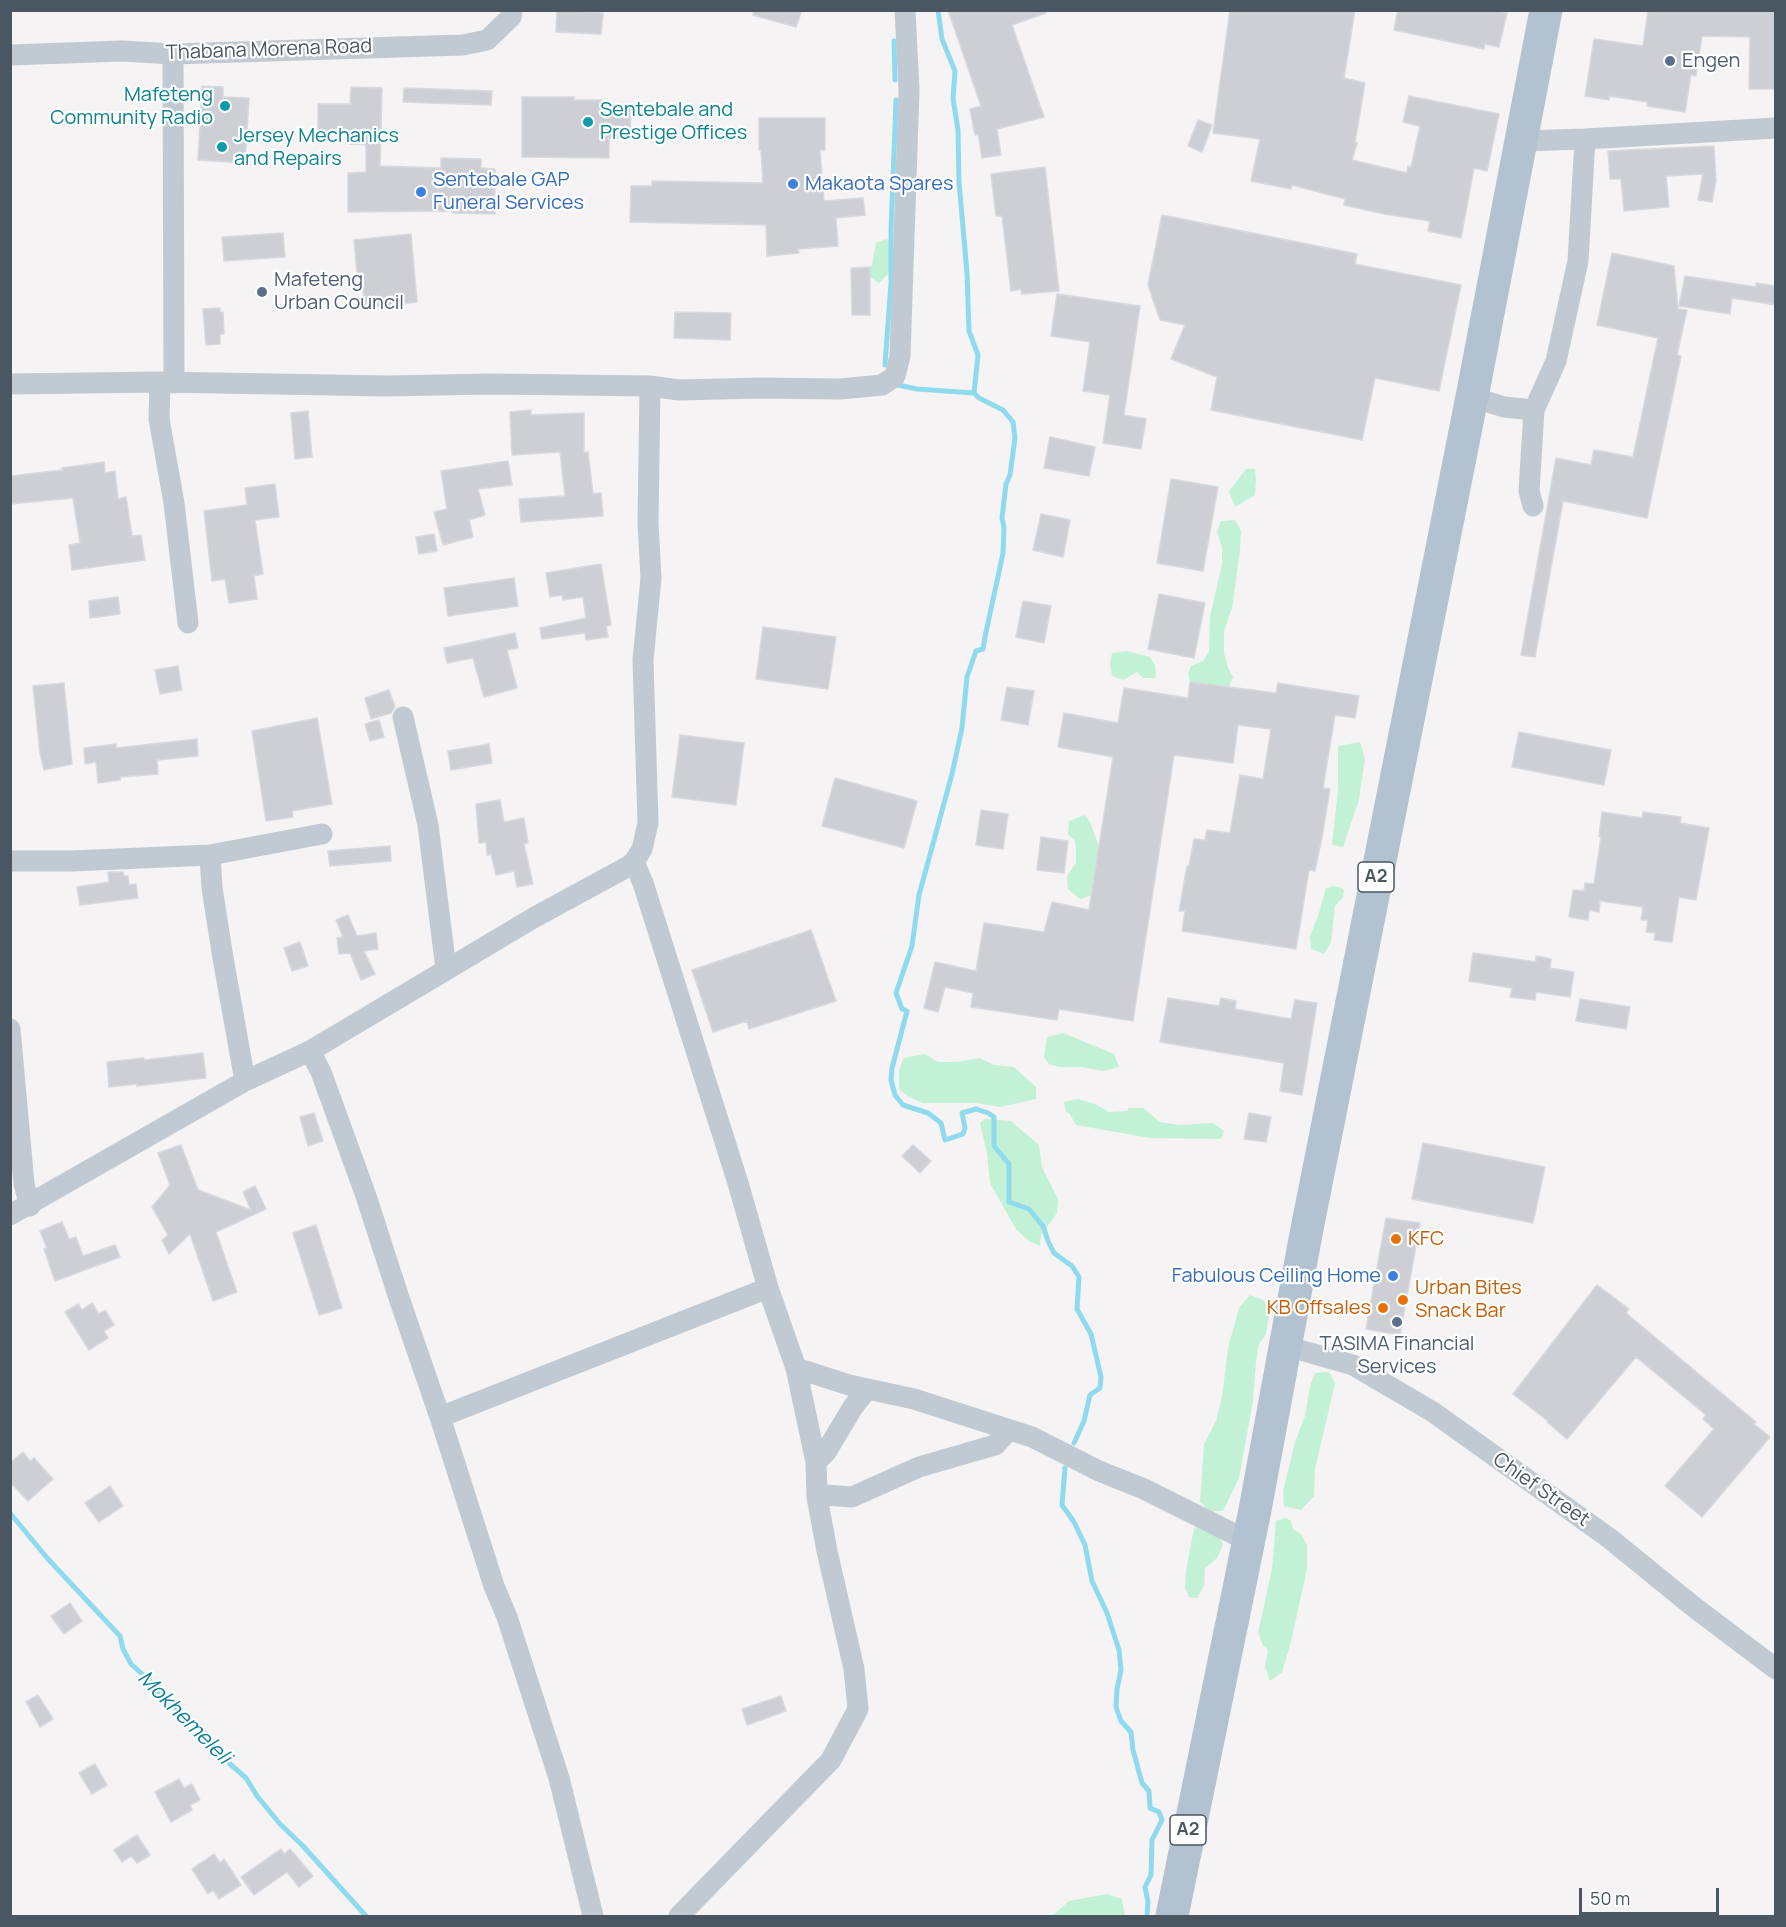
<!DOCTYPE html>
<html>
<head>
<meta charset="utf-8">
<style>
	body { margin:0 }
	#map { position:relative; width:1786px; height:1927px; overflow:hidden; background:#f5f3f3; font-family:Manrope,sans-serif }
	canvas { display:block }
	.frame { position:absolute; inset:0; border:12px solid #4a5661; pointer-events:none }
	.scale { position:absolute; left:1579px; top:1888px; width:140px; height:27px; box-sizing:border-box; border:3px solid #4a5661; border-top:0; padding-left:8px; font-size:18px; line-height:21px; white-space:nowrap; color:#4a5661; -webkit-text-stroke:4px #fff; paint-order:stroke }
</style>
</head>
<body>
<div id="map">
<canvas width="1786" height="1927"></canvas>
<div class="frame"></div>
<div class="scale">50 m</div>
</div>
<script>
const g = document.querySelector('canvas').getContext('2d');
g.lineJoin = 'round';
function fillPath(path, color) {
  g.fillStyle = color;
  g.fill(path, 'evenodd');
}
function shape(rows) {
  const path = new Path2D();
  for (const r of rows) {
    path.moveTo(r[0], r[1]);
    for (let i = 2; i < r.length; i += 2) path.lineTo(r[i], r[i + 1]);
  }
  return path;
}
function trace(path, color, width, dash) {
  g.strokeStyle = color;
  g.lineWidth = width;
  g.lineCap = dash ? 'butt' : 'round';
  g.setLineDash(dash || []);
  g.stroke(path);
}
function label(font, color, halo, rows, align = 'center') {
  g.font = font + ' Manrope,sans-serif';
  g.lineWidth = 4.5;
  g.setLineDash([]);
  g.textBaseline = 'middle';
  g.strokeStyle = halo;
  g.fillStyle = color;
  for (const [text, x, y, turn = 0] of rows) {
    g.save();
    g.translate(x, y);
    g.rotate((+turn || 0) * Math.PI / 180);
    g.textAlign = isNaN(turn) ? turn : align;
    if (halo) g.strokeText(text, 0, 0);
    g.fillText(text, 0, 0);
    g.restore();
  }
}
fillPath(shape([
	[886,239,891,243,891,271,879,283,870,277,870,267,872,265,876,243],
	[1246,469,1255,469,1256,480,1255,495,1235,507,1229,491],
	[1235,520,1241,531,1240,550,1232,608,1224,631,1224,653,1228,668,1233,677,1229,687,1190,682,1188,674,1191,666,1203,661,1209,652,1210,617,1222,564,1222,547,1217,532,1221,521],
	[1127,651,1150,657,1155,665,1156,678,1143,678,1137,672,1123,680,1112,676,1110,663,1112,653],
	[1360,742,1365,759,1361,784,1359,800,1343,847,1332,845,1338,789,1338,746],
	[1085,815,1090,822,1099,847,1092,895,1080,899,1068,889,1067,876,1076,863,1076,850,1075,841,1068,834,1069,821],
	[1334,886,1344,889,1343,897,1335,906,1331,942,1324,954,1311,949,1310,936,1318,916,1326,888],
	[1063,1033,1114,1054,1119,1067,1103,1071,1081,1067,1059,1067,1049,1064,1044,1057,1047,1037],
	[925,1054,938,1062,957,1062,980,1058,994,1065,1014,1067,1036,1087,1036,1099,1000,1107,976,1103,923,1103,909,1097,899,1089,899,1070,904,1058],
	[1078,1099,1095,1104,1109,1112,1127,1111,1129,1108,1143,1108,1160,1122,1180,1125,1213,1123,1224,1131,1221,1139,1150,1138,1076,1125,1069,1113,1066,1112,1064,1102],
	[985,1119,1011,1121,1039,1145,1042,1167,1058,1199,1057,1213,1041,1235,1040,1246,1029,1241,1016,1229,990,1183,987,1153,980,1123],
	[1250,1295,1263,1300,1270,1309,1266,1334,1259,1344,1256,1362,1253,1401,1239,1478,1223,1511,1210,1511,1200,1502,1204,1444,1216,1421,1222,1397,1228,1348,1239,1308],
	[1329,1372,1335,1383,1315,1469,1314,1496,1301,1510,1284,1506,1283,1491,1295,1442,1305,1416,1310,1386,1315,1373],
	[1286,1518,1291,1521,1293,1529,1302,1535,1307,1546,1307,1569,1291,1642,1282,1672,1270,1681,1265,1667,1268,1650,1263,1645,1258,1633,1272,1569,1276,1521],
	[1203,1526,1219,1536,1223,1545,1217,1558,1205,1568,1204,1586,1197,1598,1189,1597,1185,1588,1186,1571,1194,1528],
	[1107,1894,1122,1899,1125,1916,1052,1916,1069,1901]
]), '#c3f1d5');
trace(shape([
	[938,10,942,39,955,71,953,98,958,130,959,182,967,273,969,331,978,355,974,393,979,398,1003,410,1013,422,1015,438,1010,475,1006,484,1002,518,1004,528,1003,553,985,637,983,649,976,651,967,677,962,728,952,774,919,895,912,946,896,993,902,1009,907,1011,892,1068,891,1080,895,1095,903,1105,928,1113,941,1123,945,1140,963,1134,965,1128,962,1113,976,1109,988,1113,994,1117,994,1146,1009,1164,1009,1202,1029,1209,1043,1226,1048,1241,1054,1253,1072,1266,1079,1277,1077,1309,1091,1334,1101,1377,1100,1388,1090,1395,1084,1421,1074,1443],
	[894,41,895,80],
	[885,365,891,283,891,231,896,100],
	[898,385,917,389,974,393],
	[1065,1468,1062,1505,1074,1522,1085,1545,1092,1581,1107,1613,1119,1650,1121,1670,1117,1689,1116,1707,1121,1721,1131,1732,1133,1750,1142,1783,1149,1791,1150,1808,1159,1812,1162,1820,1152,1840,1151,1875,1145,1887,1148,1902,1147,1916],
	[10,1513,48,1559,120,1636,123,1649,131,1664,151,1682,163,1698,197,1725,207,1735,221,1756,246,1778,257,1796,280,1824,303,1846,366,1916]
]), '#90daee', 5);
const building = shape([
	[557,10,603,13,601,34,556,32,557,10],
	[754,10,802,10,796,27,753,15,754,10],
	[948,10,1046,10,1046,13,1012,25,1044,117,997,129,1001,155,982,158,978,134,975,135,970,109,981,106,948,10],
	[1230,10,1355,10,1344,78,1365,83,1355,142,1357,143,1352,160,1407,173,1408,166,1411,167,1420,126,1403,122,1409,96,1499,114,1487,171,1474,168,1461,238,1428,231,1430,221,1384,214,1344,205,1345,199,1292,185,1291,189,1251,181,1260,139,1213,133,1230,10],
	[1398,10,1495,10,1507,13,1499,47,1485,44,1484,49,1394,30,1398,10],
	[1648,10,1776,10,1776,89,1749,89,1750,37,1702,36,1696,76,1691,75,1685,112,1647,106,1648,102,1609,96,1609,100,1585,96,1594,39,1643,46,1648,10],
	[202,86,223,87,223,97,249,98,245,163,198,160,202,86],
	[351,87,382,88,380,166,441,168,441,158,481,159,481,168,495,169,495,214,453,213,453,211,348,212,348,173,366,172,366,145,349,144,349,131,318,132,318,104,350,104,351,87],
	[404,88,492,91,491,105,403,102,404,88],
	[522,97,574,97,574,100,604,100,604,105,631,105,630,138,609,138,609,158,522,157,522,97],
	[759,118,825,118,825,150,820,150,824,201,863,198,865,215,836,218,838,246,798,249,799,253,767,256,766,225,630,222,631,186,652,186,652,181,763,183,761,150,759,150,759,118],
	[1198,120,1212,125,1202,152,1188,146,1198,120],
	[1714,146,1716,181,1712,202,1698,200,1703,174,1666,176,1669,207,1624,211,1621,179,1610,179,1608,151,1714,146],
	[1045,167,1059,291,1022,294,1021,289,1011,291,1002,216,996,216,991,174,1045,167],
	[1162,215,1357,254,1355,264,1461,285,1439,391,1375,378,1362,440,1211,410,1217,377,1171,359,1185,325,1160,320,1148,285,1162,215],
	[283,233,285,257,224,261,222,237,283,233],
	[411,234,417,302,365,308,361,272,357,273,354,240,411,234],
	[1612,253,1674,266,1678,309,1687,310,1677,355,1681,356,1647,518,1563,501,1535,657,1521,655,1556,458,1591,465,1594,450,1633,457,1658,338,1597,325,1612,253],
	[870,267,870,315,852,315,851,268,870,267],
	[1685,276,1756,287,1756,283,1776,286,1776,305,1732,298,1730,314,1679,306,1685,276],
	[1057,294,1140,306,1124,415,1146,419,1141,449,1103,443,1110,395,1083,391,1090,342,1051,336,1057,294],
	[220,308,220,312,223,312,224,334,220,334,220,344,206,345,203,309,220,308],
	[675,312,731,313,730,340,674,338,675,312],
	[531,410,531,415,584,413,584,453,588,452,593,494,601,493,603,516,521,522,519,499,565,496,560,452,512,455,510,412,531,410],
	[308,411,312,457,295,459,291,413,308,411],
	[1050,437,1095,447,1089,476,1044,468,1050,437],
	[508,461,512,485,478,489,485,515,469,520,473,537,443,545,434,512,447,509,441,471,508,461],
	[104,462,105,473,115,471,118,499,126,497,132,536,141,535,145,560,72,570,69,545,80,543,73,498,10,504,10,476,63,470,62,468,104,462],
	[1171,479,1218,487,1203,571,1157,563,1171,479],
	[275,484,279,517,255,520,263,574,254,576,257,599,229,603,225,579,212,581,204,511,247,505,245,488,275,484],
	[1041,514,1070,520,1063,557,1033,550,1041,514],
	[434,534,437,551,419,554,416,537,434,534],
	[601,564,611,625,606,626,608,637,586,640,585,633,542,639,540,628,586,618,583,597,563,600,562,595,550,597,546,573,601,564],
	[514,578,518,606,448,616,444,588,514,578],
	[1159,594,1205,603,1194,658,1148,649,1159,594],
	[118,597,120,614,90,618,89,601,118,597],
	[1023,601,1051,606,1044,643,1016,637,1023,601],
	[763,627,836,637,828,689,756,679,763,627],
	[515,633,518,648,507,650,517,688,484,697,473,658,447,663,444,648,515,633],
	[178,666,182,690,160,694,155,670,178,666],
	[1190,682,1276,693,1278,683,1359,696,1355,718,1335,715,1323,788,1330,789,1323,832,1315,871,1309,870,1296,949,1182,931,1185,911,1179,911,1187,866,1189,866,1194,839,1205,840,1207,830,1230,833,1240,775,1263,779,1271,729,1238,725,1233,763,1174,755,1133,1021,1059,1009,1057,1020,971,1007,973,993,945,987,938,1012,924,1008,935,962,976,971,984,923,1044,932,1052,902,1089,910,1113,757,1058,747,1064,713,1118,723,1124,688,1188,698,1190,682],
	[64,683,72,764,44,770,40,753,33,686,64,683],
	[1007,687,1034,691,1028,725,1001,720,1007,687],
	[389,690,395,707,391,713,371,719,365,698,389,690],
	[317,718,332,804,292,811,293,817,266,821,252,731,317,718],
	[379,720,384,737,370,741,365,724,379,720],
	[1519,732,1611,750,1604,785,1512,767,1519,732],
	[680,735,744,743,736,805,672,797,680,735],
	[197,739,198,756,157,760,158,774,120,777,120,780,98,783,96,762,85,764,84,748,116,744,116,748,197,739],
	[489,744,492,763,451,770,448,751,489,744],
	[835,778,917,801,904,848,822,826,835,778],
	[500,800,504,822,524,818,528,843,524,844,533,884,517,887,514,871,496,875,491,854,487,855,486,842,479,843,476,804,500,800],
	[981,810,1008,814,1003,849,976,845,981,810],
	[1602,812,1642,818,1643,812,1681,817,1680,823,1709,828,1696,900,1679,897,1672,942,1654,940,1655,933,1646,932,1648,920,1641,920,1643,907,1600,901,1599,912,1589,910,1588,920,1569,917,1573,890,1584,891,1585,883,1594,884,1601,837,1599,836,1602,812],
	[1041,837,1068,841,1064,873,1037,870,1041,837],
	[390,846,391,861,330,866,328,851,390,846],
	[108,872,123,872,124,876,128,876,129,885,136,884,138,898,80,905,77,887,109,882,108,872],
	[348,915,357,936,376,933,378,949,364,951,375,974,361,980,350,953,339,954,337,938,343,937,336,920,348,915],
	[811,930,836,1001,749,1029,747,1021,713,1032,692,970,811,930],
	[300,942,308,966,292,971,284,948,300,942],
	[1473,953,1536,962,1536,956,1551,959,1550,968,1574,972,1570,997,1536,992,1535,1000,1510,997,1512,988,1469,981,1473,953],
	[1168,998,1219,1006,1221,998,1236,1001,1235,1009,1291,1019,1295,1000,1317,1003,1302,1095,1280,1091,1284,1063,1160,1042,1168,998],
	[1580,999,1630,1007,1626,1029,1576,1021,1580,999],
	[203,1053,206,1078,137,1086,137,1084,109,1087,107,1062,144,1058,144,1060,203,1053],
	[314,1113,323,1141,308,1146,300,1117,314,1113],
	[1249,1113,1271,1117,1266,1142,1244,1139,1249,1113],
	[1423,1143,1545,1167,1533,1223,1412,1199,1423,1143],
	[181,1145,198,1190,251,1210,243,1192,255,1186,266,1209,216,1232,237,1292,213,1301,190,1234,169,1254,162,1240,168,1235,152,1207,170,1185,158,1153,181,1145],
	[913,1145,931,1161,920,1173,902,1156,913,1145],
	[1386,1218,1420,1223,1400,1335,1366,1329,1386,1218],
	[62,1222,69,1239,76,1237,83,1256,115,1245,120,1257,55,1281,44,1249,47,1248,40,1231,62,1222],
	[316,1225,342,1308,319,1315,293,1233,316,1225],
	[1597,1285,1629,1309,1626,1313,1756,1422,1754,1424,1770,1437,1702,1517,1665,1486,1714,1429,1703,1419,1706,1415,1636,1357,1567,1439,1547,1422,1548,1421,1513,1394,1597,1285],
	[92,1303,99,1314,105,1310,114,1325,104,1331,108,1338,89,1350,65,1312,78,1304,82,1310,92,1303],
	[23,1452,30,1461,34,1458,53,1479,28,1501,10,1482,10,1463,23,1452],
	[110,1486,123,1506,99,1522,85,1503,110,1486],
	[70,1603,82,1621,64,1634,51,1616,70,1603],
	[38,1695,53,1719,40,1727,26,1702,38,1695],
	[781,1696,786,1711,747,1725,742,1709,781,1696],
	[95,1764,107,1785,92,1794,79,1773,95,1764],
	[179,1779,184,1788,192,1784,200,1800,190,1805,192,1810,171,1822,155,1792,179,1779],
	[137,1835,150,1855,137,1863,131,1856,122,1862,114,1850,137,1835],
	[281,1849,284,1854,290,1849,313,1876,299,1887,287,1872,254,1895,241,1877,281,1849],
	[214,1854,220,1863,224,1859,241,1885,219,1899,213,1890,208,1894,192,1869,214,1854]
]);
fillPath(building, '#cdcfd5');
trace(building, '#d7d9de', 1.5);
trace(shape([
	[173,54,174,383],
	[10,55,122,51,173,54,463,45,487,40,511,17,512,10],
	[1522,141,1585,139,1776,128],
	[160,382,159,419,174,503,188,623],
	[10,384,160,382,387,386,492,384,650,386,679,390,760,388,840,389,882,385,895,376,900,356,909,90,905,10],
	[1472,397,1504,407,1534,410],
	[1533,506,1529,491,1534,410,1556,361,1578,261,1585,139],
	[403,717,428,825,446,969],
	[210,855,212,888,223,958,245,1081],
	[10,861,72,861,210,855,322,834],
	[634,862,643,883,738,1183,768,1288,796,1368,816,1462,817,1497,827,1551,854,1669,858,1709,831,1760,679,1916],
	[10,1029,24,1184,30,1206],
	[310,1051,321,1072,366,1196,399,1298,440,1417,494,1586,507,1617,527,1679,559,1778,593,1916],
	[10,1215,245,1081,310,1051,535,917,627,867,634,862,642,849,648,823,643,660,651,578,648,523,650,386],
	[1286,1346,1353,1365,1433,1412,1609,1538,1694,1607,1776,1669],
	[796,1368,849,1385,914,1399,1032,1437,1099,1471,1144,1489,1248,1541],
	[440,1417,768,1288],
	[816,1462,826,1452,853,1407,867,1389],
	[817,1497,825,1495,852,1497,919,1467,995,1445,1009,1430]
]), '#c1cad2', 21);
trace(shape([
	[1172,1916,1255,1510,1306,1234,1472,397,1546,10]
]), '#b3c2d1', 33);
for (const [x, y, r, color] of [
	[1670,61,6,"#5c6f8a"],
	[225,106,6,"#0f9aa8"],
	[588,122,6,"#0f9aa8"],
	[222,147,6,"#0f9aa8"],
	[793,184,6,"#3f7fe0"],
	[421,192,6,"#3f7fe0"],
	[262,292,6,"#5c6f8a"],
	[1396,1239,6,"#e8710a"],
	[1393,1276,6,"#3f7fe0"],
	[1403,1300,6,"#e8710a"],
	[1383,1308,6,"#e8710a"],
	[1397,1322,6,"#5c6f8a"]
]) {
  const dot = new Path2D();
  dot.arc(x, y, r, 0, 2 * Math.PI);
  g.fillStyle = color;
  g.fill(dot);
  trace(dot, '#fff', 2);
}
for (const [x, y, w] of [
	[1376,877,36],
	[1188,1830,36]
]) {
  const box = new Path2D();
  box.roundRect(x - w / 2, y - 15, w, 30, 4.5);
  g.fillStyle = '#fff';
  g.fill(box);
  trace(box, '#4a5661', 1.5);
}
label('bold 18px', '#4a5661', null, [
	["A2",1376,877],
	["A2",1188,1830]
]);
label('20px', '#4a5661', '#fff', [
	["Thabana Morena Road",269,50,-2],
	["Chief Street",1541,1490,35]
]);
label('20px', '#4e5e75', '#fff', [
	["Engen",1682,61],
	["Mafeteng",274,280],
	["Urban Council",274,303],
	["TASIMA Financial",1397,1344,"center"],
	["Services",1397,1367,"center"]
], 'left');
label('20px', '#0d838f', '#fff', [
	["Mafeteng",213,95,"right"],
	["Community Radio",213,118,"right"],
	["Sentebale and",600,110],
	["Prestige Offices",600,133],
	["Jersey Mechanics",234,136],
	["and Repairs",234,159]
], 'left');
label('20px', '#366cbe', '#fff', [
	["Sentebale GAP",433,180],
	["Funeral Services",433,203],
	["Makaota Spares",805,184],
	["Fabulous Ceiling Home",1381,1276,"right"]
], 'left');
label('20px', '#c56008', '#fff', [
	["KFC",1408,1239],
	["Urban Bites",1415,1288],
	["Snack Bar",1415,1311],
	["KB Offsales",1371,1308,"right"]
], 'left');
label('italic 21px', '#0c7c9b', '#fff', [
	["Mokhemeleli",184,1718,45]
]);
</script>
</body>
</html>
